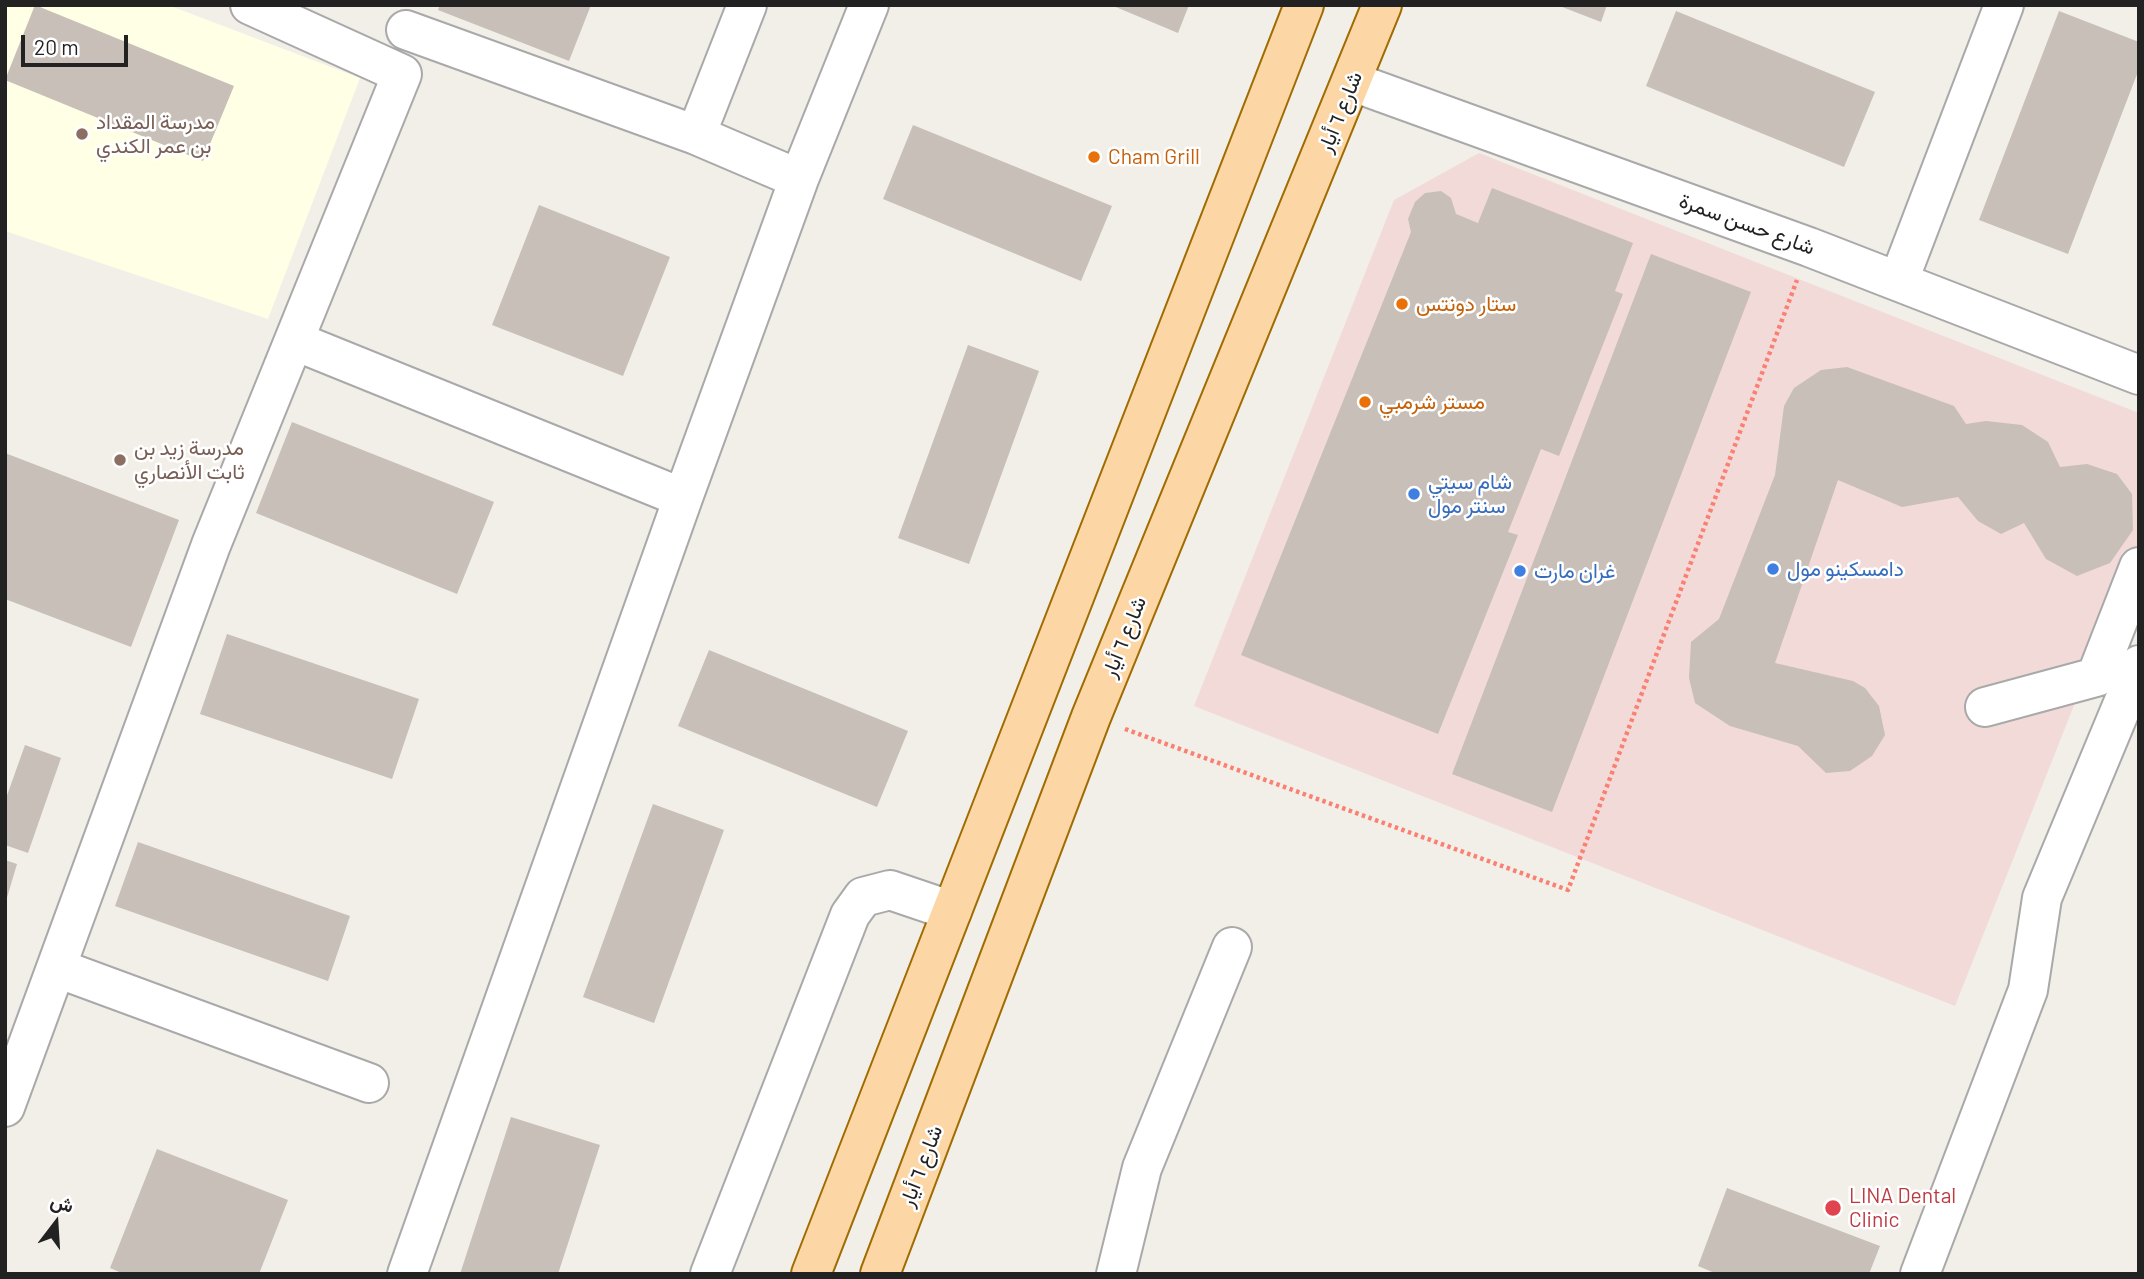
<!DOCTYPE html>
<html>
<head>
<meta charset="utf-8">
<style>
	body { margin:0 }
	#map { position:relative; width:2144px; height:1279px; overflow:hidden; background:#f2efe9; font-family:Barlow,Vazirmatn,sans-serif }
	canvas { display:block }
	.frame { position:absolute; inset:0; border:7px solid #222; pointer-events:none }
	.north { position:absolute; left:21px; top:1188px; width:70px; height:70px; -webkit-text-stroke:5px #fff; paint-order:stroke; rotate:17deg; font-size:19px; font-weight:700; line-height:28px; text-align:center; color:#222 }
	.north::after { content:''; display:block; margin:auto; width:24px; height:32px; background:#222; clip-path:polygon(50% 0,100% 100%,50% 72%,0 100%) }
	.scale { position:absolute; left:21px; top:35px; width:107px; height:32px; box-sizing:border-box; border:4px solid #222; border-top:0; padding-left:9px; font-size:21px; line-height:24px; white-space:nowrap; color:#222; -webkit-text-stroke:5px #fff; paint-order:stroke }
</style>
</head>
<body>
<div id="map">
<canvas width="2144" height="1279"></canvas>
<div class="frame"></div>
<div class="north">ش</div>
<div class="scale">20 m</div>
</div>
<script>
const g = document.querySelector('canvas').getContext('2d');
g.lineJoin = 'round';
function fillPath(path, color) {
  g.fillStyle = color;
  g.fill(path, 'evenodd');
}
function shape(rows) {
  const path = new Path2D();
  for (const r of rows) {
    path.moveTo(r[0], r[1]);
    for (let i = 2; i < r.length; i += 2) path.lineTo(r[i], r[i + 1]);
  }
  return path;
}
function trace(path, color, width, dash) {
  g.strokeStyle = color;
  g.lineWidth = width;
  g.lineCap = dash ? 'butt' : 'round';
  g.setLineDash(dash || []);
  g.stroke(path);
}
function label(font, color, halo, rows, align = 'center') {
  g.font = font + ' Barlow,Vazirmatn,sans-serif';
  g.lineWidth = 5;
  g.setLineDash([]);
  g.textBaseline = 'middle';
  g.strokeStyle = halo;
  g.fillStyle = color;
  for (const [text, x, y, turn = 0] of rows) {
    g.save();
    g.translate(x, y);
    g.rotate((+turn || 0) * Math.PI / 180);
    g.textAlign = isNaN(turn) ? turn : align;
    if (halo) g.strokeText(text, 0, 0);
    g.fillText(text, 0, 0);
    g.restore();
  }
}
fillPath(shape([
	[1479,153,2139,413,2139,541,1955,1006,1194,706,1394,200]
]), '#f2dad9');
fillPath(shape([
	[5,5,168,5,360,78,268,319,5,231]
]), '#ffffe5');
fillPath(shape([
	[35,5,234,86,203,161,5,80],
	[440,5,591,5,569,61,438,10],
	[1111,5,1189,5,1178,33],
	[1557,5,1607,5,1601,22],
	[1676,11,1875,92,1844,167,1646,86],
	[2059,11,2139,42,2139,69,2068,254,1979,220],
	[913,125,1112,206,1081,281,883,199],
	[1492,188,1633,243,1615,291,1623,294,1559,456,1541,449,1508,532,1518,535,1438,734,1241,655,1411,232,1408,219,1415,202,1425,193,1441,191,1451,198,1456,214,1478,223],
	[539,205,670,257,623,376,492,325],
	[1651,254,1751,292,1552,812,1452,774],
	[968,345,1039,371,969,564,898,538],
	[1847,367,1954,406,1966,424,1986,421,2022,425,2048,442,2060,467,2087,464,2117,474,2132,494,2133,530,2110,563,2077,576,2046,559,2024,523,2001,534,1978,521,1958,497,1902,507,1838,480,1775,663,1853,681,1865,688,1879,706,1885,735,1872,756,1850,771,1826,773,1798,746,1730,726,1695,703,1689,678,1691,642,1719,619,1775,475,1784,406,1794,388,1821,370],
	[292,422,494,502,457,594,256,513],
	[5,453,179,520,131,647,5,599],
	[227,634,419,699,392,779,200,714],
	[709,650,908,731,877,807,678,726],
	[25,745,61,758,28,853,5,845,5,801],
	[653,804,724,830,654,1023,583,997],
	[138,842,350,916,328,981,115,906],
	[5,860,17,864,6,901,5,901],
	[511,1117,600,1145,558,1274,460,1274],
	[157,1149,288,1200,259,1274,124,1274,110,1268],
	[1727,1188,1880,1246,1869,1274,1717,1274,1698,1266]
]), '#c7bfb8');
const minor = shape([
	[406,30,696,135,799,179],
	[1353,82,1809,247,2139,375],
	[696,135,747,5],
	[1899,280,2004,5],
	[295,341,683,498],
	[1985,707,2096,677,2139,567],
	[57,968,369,1083],
	[5,1107,211,545,402,74,250,5],
	[407,1274,683,498,799,179,869,5],
	[710,1274,850,915,863,897,890,890,952,911],
	[1116,1274,1142,1168,1232,947],
	[1920,1274,2028,990,2042,898,2139,665]
]);
const major = shape([
	[811,1274,1304,5],
	[880,1274,1091,717,1382,5]
]);
trace(minor, '#a9a9a9', 42);
trace(major, '#a06b00', 42);
trace(shape([
	[1125,729,1568,890,1797,280]
]), '#fa8072', 4.5, [3.5, 3.5]);
trace(minor, '#fff', 38);
trace(major, '#fcd6a4', 38);
for (const [x, y, r, color] of [
	[82,134,7,"#8d6e63"],
	[1094,157,7,"#e8710a"],
	[1402,304,7,"#e8710a"],
	[1365,402,7,"#e8710a"],
	[120,460,7,"#8d6e63"],
	[1414,494,7,"#3f7fe0"],
	[1773,569,7,"#3f7fe0"],
	[1520,571,7,"#3f7fe0"],
	[1833,1208,9,"#e0444e"]
]) {
  const dot = new Path2D();
  dot.arc(x, y, r, 0, 2 * Math.PI);
  g.fillStyle = color;
  g.fill(dot);
  trace(dot, '#fff', 2.5);
}
label('21px', '#222', '#fff', [
	["شارع ٦ أيار",1340,112,-68],
	["شارع حسن سمرة",1747,224,20],
	["شارع ٦ أيار",1124,637,-68],
	["شارع ٦ أيار",921,1166,-69]
]);
label('21px', '#785e54', '#fff', [
	["مدرسة المقداد",96,122],
	["بن عمر الكندي",96,146],
	["مدرسة زيد بن",134,448],
	["ثابت الأنصاري",134,472]
], 'left');
label('21px', '#c56008', '#fff', [
	["Cham Grill",1108,157],
	["ستار دونتس",1416,304],
	["مستر شرمبي",1379,402]
], 'left');
label('21px', '#366cbe', '#fff', [
	["شام سيتي",1428,482],
	["سنتر مول",1428,506],
	["دامسكينو مول",1787,569],
	["غران مارت",1534,571]
], 'left');
label('21px', '#be3a42', '#fff', [
	["LINA Dental",1849,1196],
	["Clinic",1849,1220]
], 'left');
</script>
</body>
</html>
